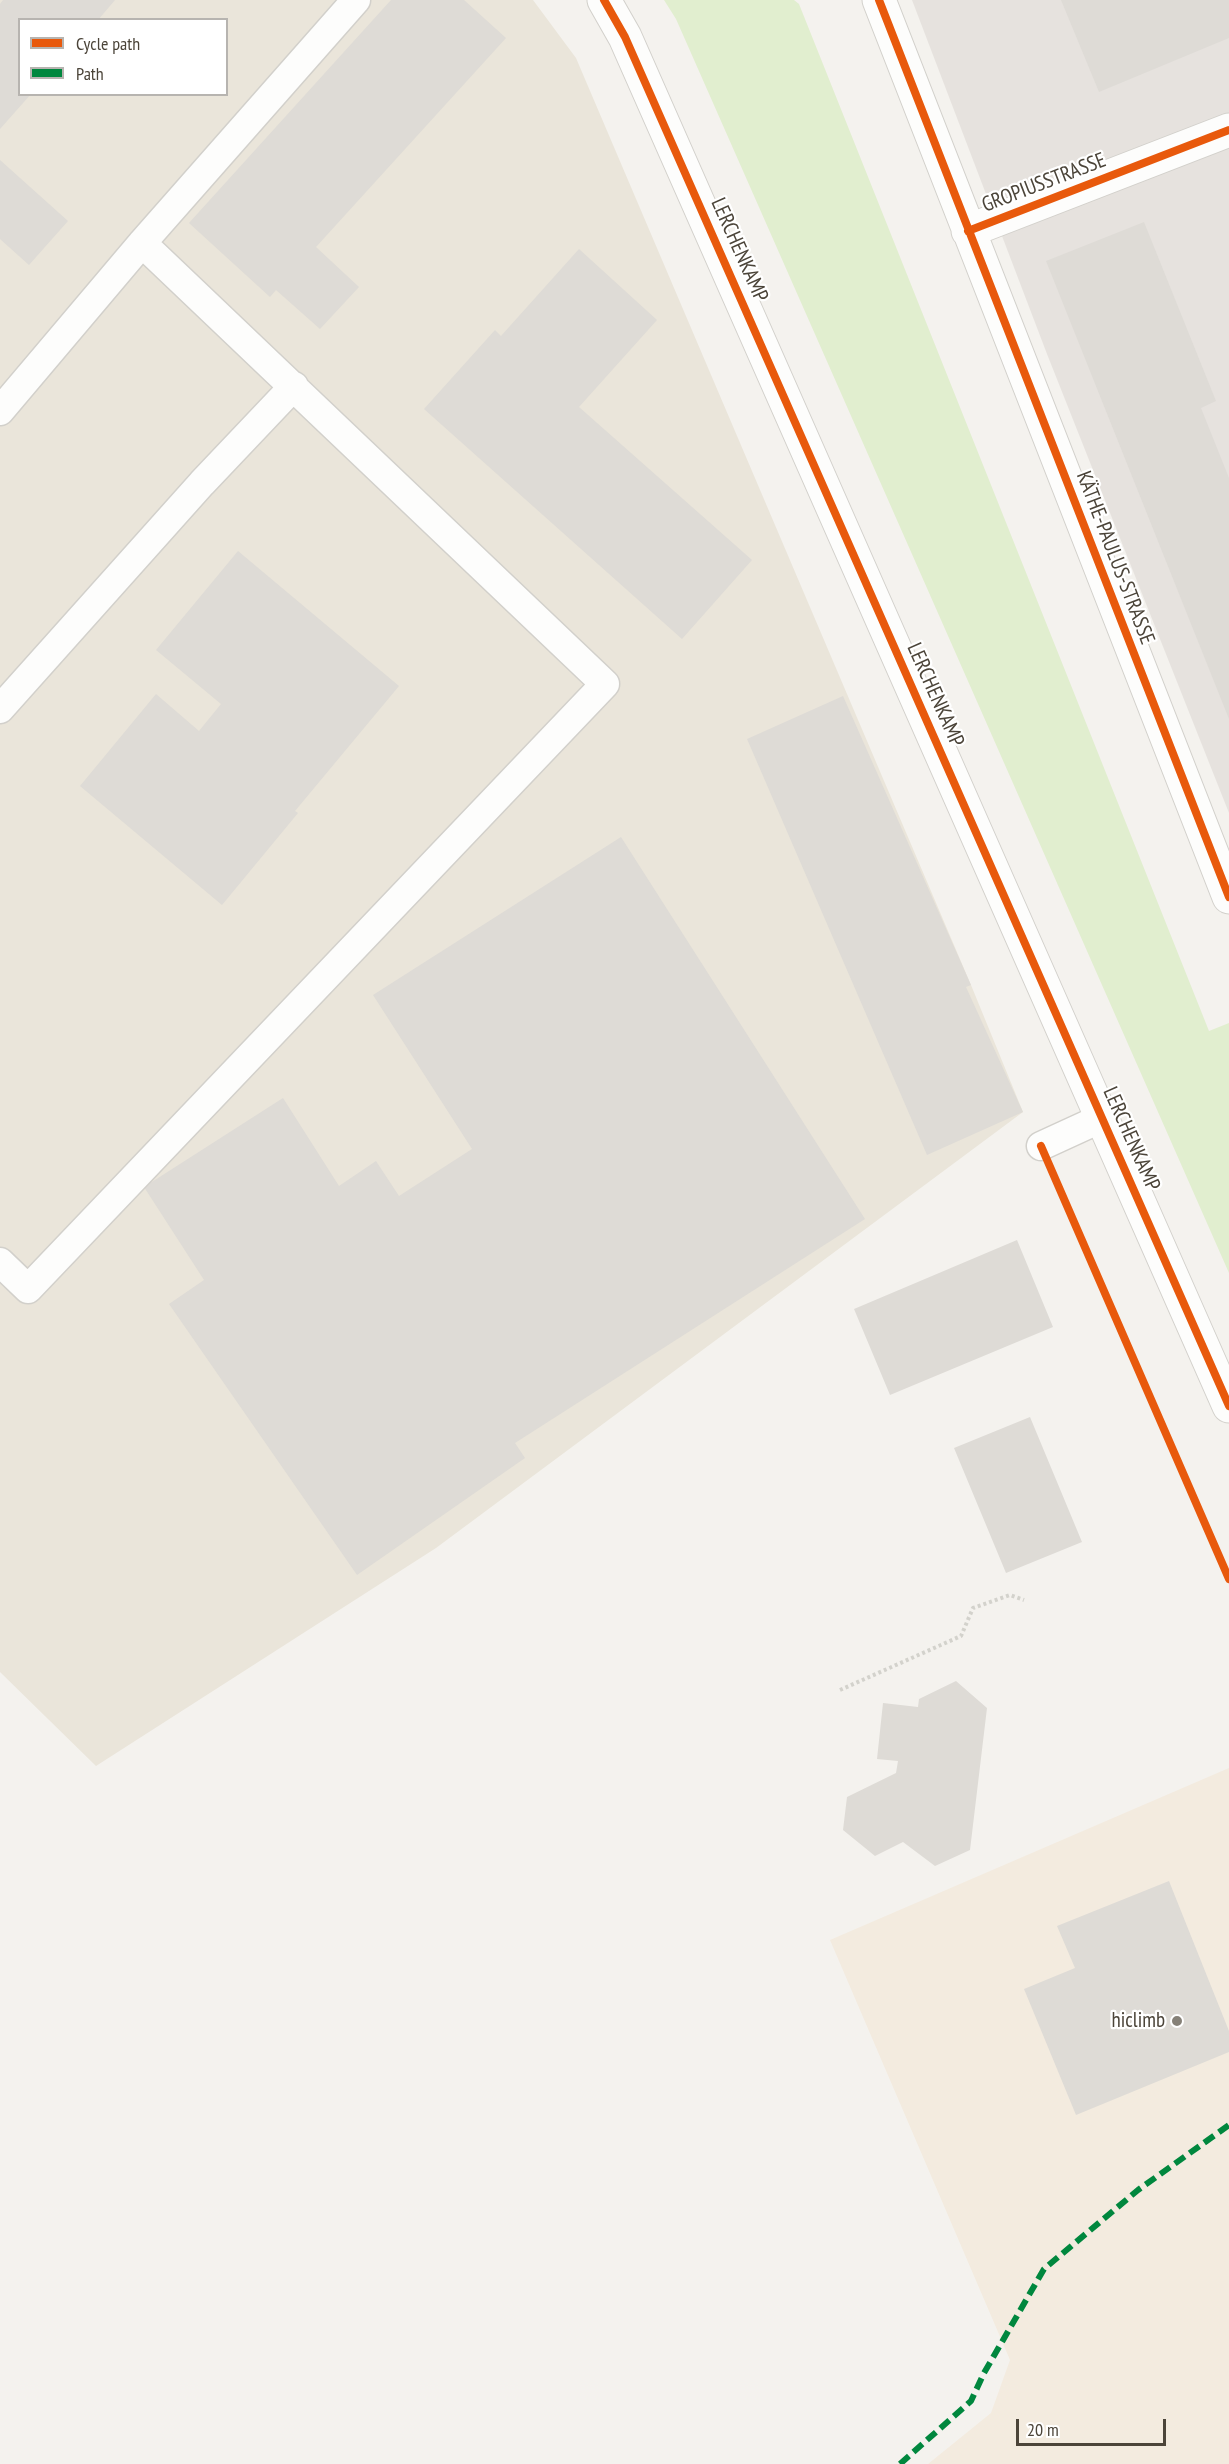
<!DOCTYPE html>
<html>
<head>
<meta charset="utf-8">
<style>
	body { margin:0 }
	#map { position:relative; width:1229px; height:2464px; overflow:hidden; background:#f4f2ee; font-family:"PT Sans Narrow",sans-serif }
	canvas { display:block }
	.legend { position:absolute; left:18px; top:18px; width:210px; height:78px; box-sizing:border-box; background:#fff; border:2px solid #b7b4b0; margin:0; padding:8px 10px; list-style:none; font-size:18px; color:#4b4439 }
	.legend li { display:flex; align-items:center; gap:12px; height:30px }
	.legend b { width:30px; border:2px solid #b7b4b0 }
	.scale { position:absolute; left:1016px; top:2419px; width:150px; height:27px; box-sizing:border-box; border:3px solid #4b4439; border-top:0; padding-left:8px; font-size:18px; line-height:21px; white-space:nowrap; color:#4b4439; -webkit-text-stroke:4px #fff; paint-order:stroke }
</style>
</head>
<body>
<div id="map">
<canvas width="1229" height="2464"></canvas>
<ul class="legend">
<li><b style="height:8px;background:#e8590c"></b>Cycle path</li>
<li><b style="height:8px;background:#00873e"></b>Path</li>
</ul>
<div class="scale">20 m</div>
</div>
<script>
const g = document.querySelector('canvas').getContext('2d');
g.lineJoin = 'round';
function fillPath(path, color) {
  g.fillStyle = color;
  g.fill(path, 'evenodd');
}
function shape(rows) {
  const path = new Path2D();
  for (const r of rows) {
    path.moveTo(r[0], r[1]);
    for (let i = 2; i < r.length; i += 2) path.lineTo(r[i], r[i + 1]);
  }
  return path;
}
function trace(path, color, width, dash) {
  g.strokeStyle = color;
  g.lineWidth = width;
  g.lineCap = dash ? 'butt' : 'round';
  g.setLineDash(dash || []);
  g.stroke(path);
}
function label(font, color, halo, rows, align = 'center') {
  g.font = font + ' "PT Sans Narrow",sans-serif';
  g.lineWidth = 4.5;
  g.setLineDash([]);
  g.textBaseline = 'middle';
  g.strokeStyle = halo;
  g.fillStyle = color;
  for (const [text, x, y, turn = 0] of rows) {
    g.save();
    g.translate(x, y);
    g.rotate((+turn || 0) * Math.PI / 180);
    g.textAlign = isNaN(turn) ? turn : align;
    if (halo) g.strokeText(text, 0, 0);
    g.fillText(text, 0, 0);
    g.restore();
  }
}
fillPath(shape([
	[1229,1768,1229,2464,928,2464,991,2413,1010,2360,830,1940]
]), '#f3ebdf');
fillPath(shape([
	[912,0,1229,0,1229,813,1047,354]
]), '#e6e2de');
fillPath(shape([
	[0,0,533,0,576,58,971,985,1023,1112,436,1548,96,1766,0,1672],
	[20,20,226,20,226,94,20,94]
]), '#eae5da');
fillPath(shape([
	[664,0,794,0,799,4,1209,1031,1229,1023,1229,1273,676,19]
]), '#e1eecf');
fillPath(shape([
	[3,0,115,0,98,20,20,20,20,94,31,94,0,129,0,4],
	[391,0,464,0,506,38,316,247,359,287,320,329,276,290,270,297,189,223],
	[1061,0,1229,0,1229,38,1099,92],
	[0,160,68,221,29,265,0,239],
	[1144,222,1216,401,1201,408,1229,478,1229,719,1046,261],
	[579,249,657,320,579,407,752,560,682,639,424,409,495,330,501,336],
	[238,551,399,686,295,811,298,813,222,905,80,786,156,694,199,731,221,704,156,650],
	[843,696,971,985,966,987,1023,1112,927,1155,747,739],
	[621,837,865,1219,515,1443,525,1458,357,1575,169,1304,204,1280,144,1187,283,1098,339,1186,376,1161,399,1196,472,1149,373,995],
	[1017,1240,1053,1327,890,1395,854,1309],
	[1030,1417,1082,1542,1006,1573,954,1448],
	[956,1681,987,1708,970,1850,935,1866,903,1842,875,1856,843,1830,847,1797,896,1773,898,1761,877,1759,883,1703,918,1707,919,1699],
	[1169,1881,1229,2031,1229,2052,1076,2115,1024,1989,1075,1968,1057,1926]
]), '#dedbd6');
const service = shape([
	[0,411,142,243,356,0],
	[0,709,202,483,294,386],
	[1041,1146,1102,1118],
	[0,1262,28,1289,605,684,142,243]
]);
const minor = shape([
	[879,0,1229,897],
	[968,231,1229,130]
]);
const tertiary = shape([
	[604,0,625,37,1229,1406]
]);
trace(service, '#d2d0cb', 31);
trace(minor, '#d2d0cb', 35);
trace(tertiary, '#d2d0cb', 35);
trace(shape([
	[840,1690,961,1636,973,1608,1010,1595,1024,1600]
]), '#d3d2cc', 4, [3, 3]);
trace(service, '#fdfdfc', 28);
trace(minor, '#fdfdfc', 33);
trace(tertiary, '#fdfdfc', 33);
trace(shape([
	[900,2464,971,2401,984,2373,1044,2269,1138,2190,1229,2125]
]), '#00873e', 6, [12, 6]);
trace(shape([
	[604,0,625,37,1229,1406],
	[879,0,1229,897],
	[968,231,1229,130],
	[1041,1146,1229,1579]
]), '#e8590c', 8);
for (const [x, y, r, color] of [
	[1177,2021,6,"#868178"]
]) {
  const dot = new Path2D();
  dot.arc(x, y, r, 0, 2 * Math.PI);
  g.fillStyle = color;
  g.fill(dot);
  trace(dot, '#fff', 2);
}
label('21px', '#4b4439', '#fff', [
	["GROPIUSSTRASSE",1044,183,-21],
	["LERCHENKAMP",739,250,66],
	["KÄTHE-PAULUS-STRASSE",1115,558,69],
	["LERCHENKAMP",935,695,66],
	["LERCHENKAMP",1131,1139,66]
]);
label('21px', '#4b4439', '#fff', [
	["hiclimb",1165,2021]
], 'right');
</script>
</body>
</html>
